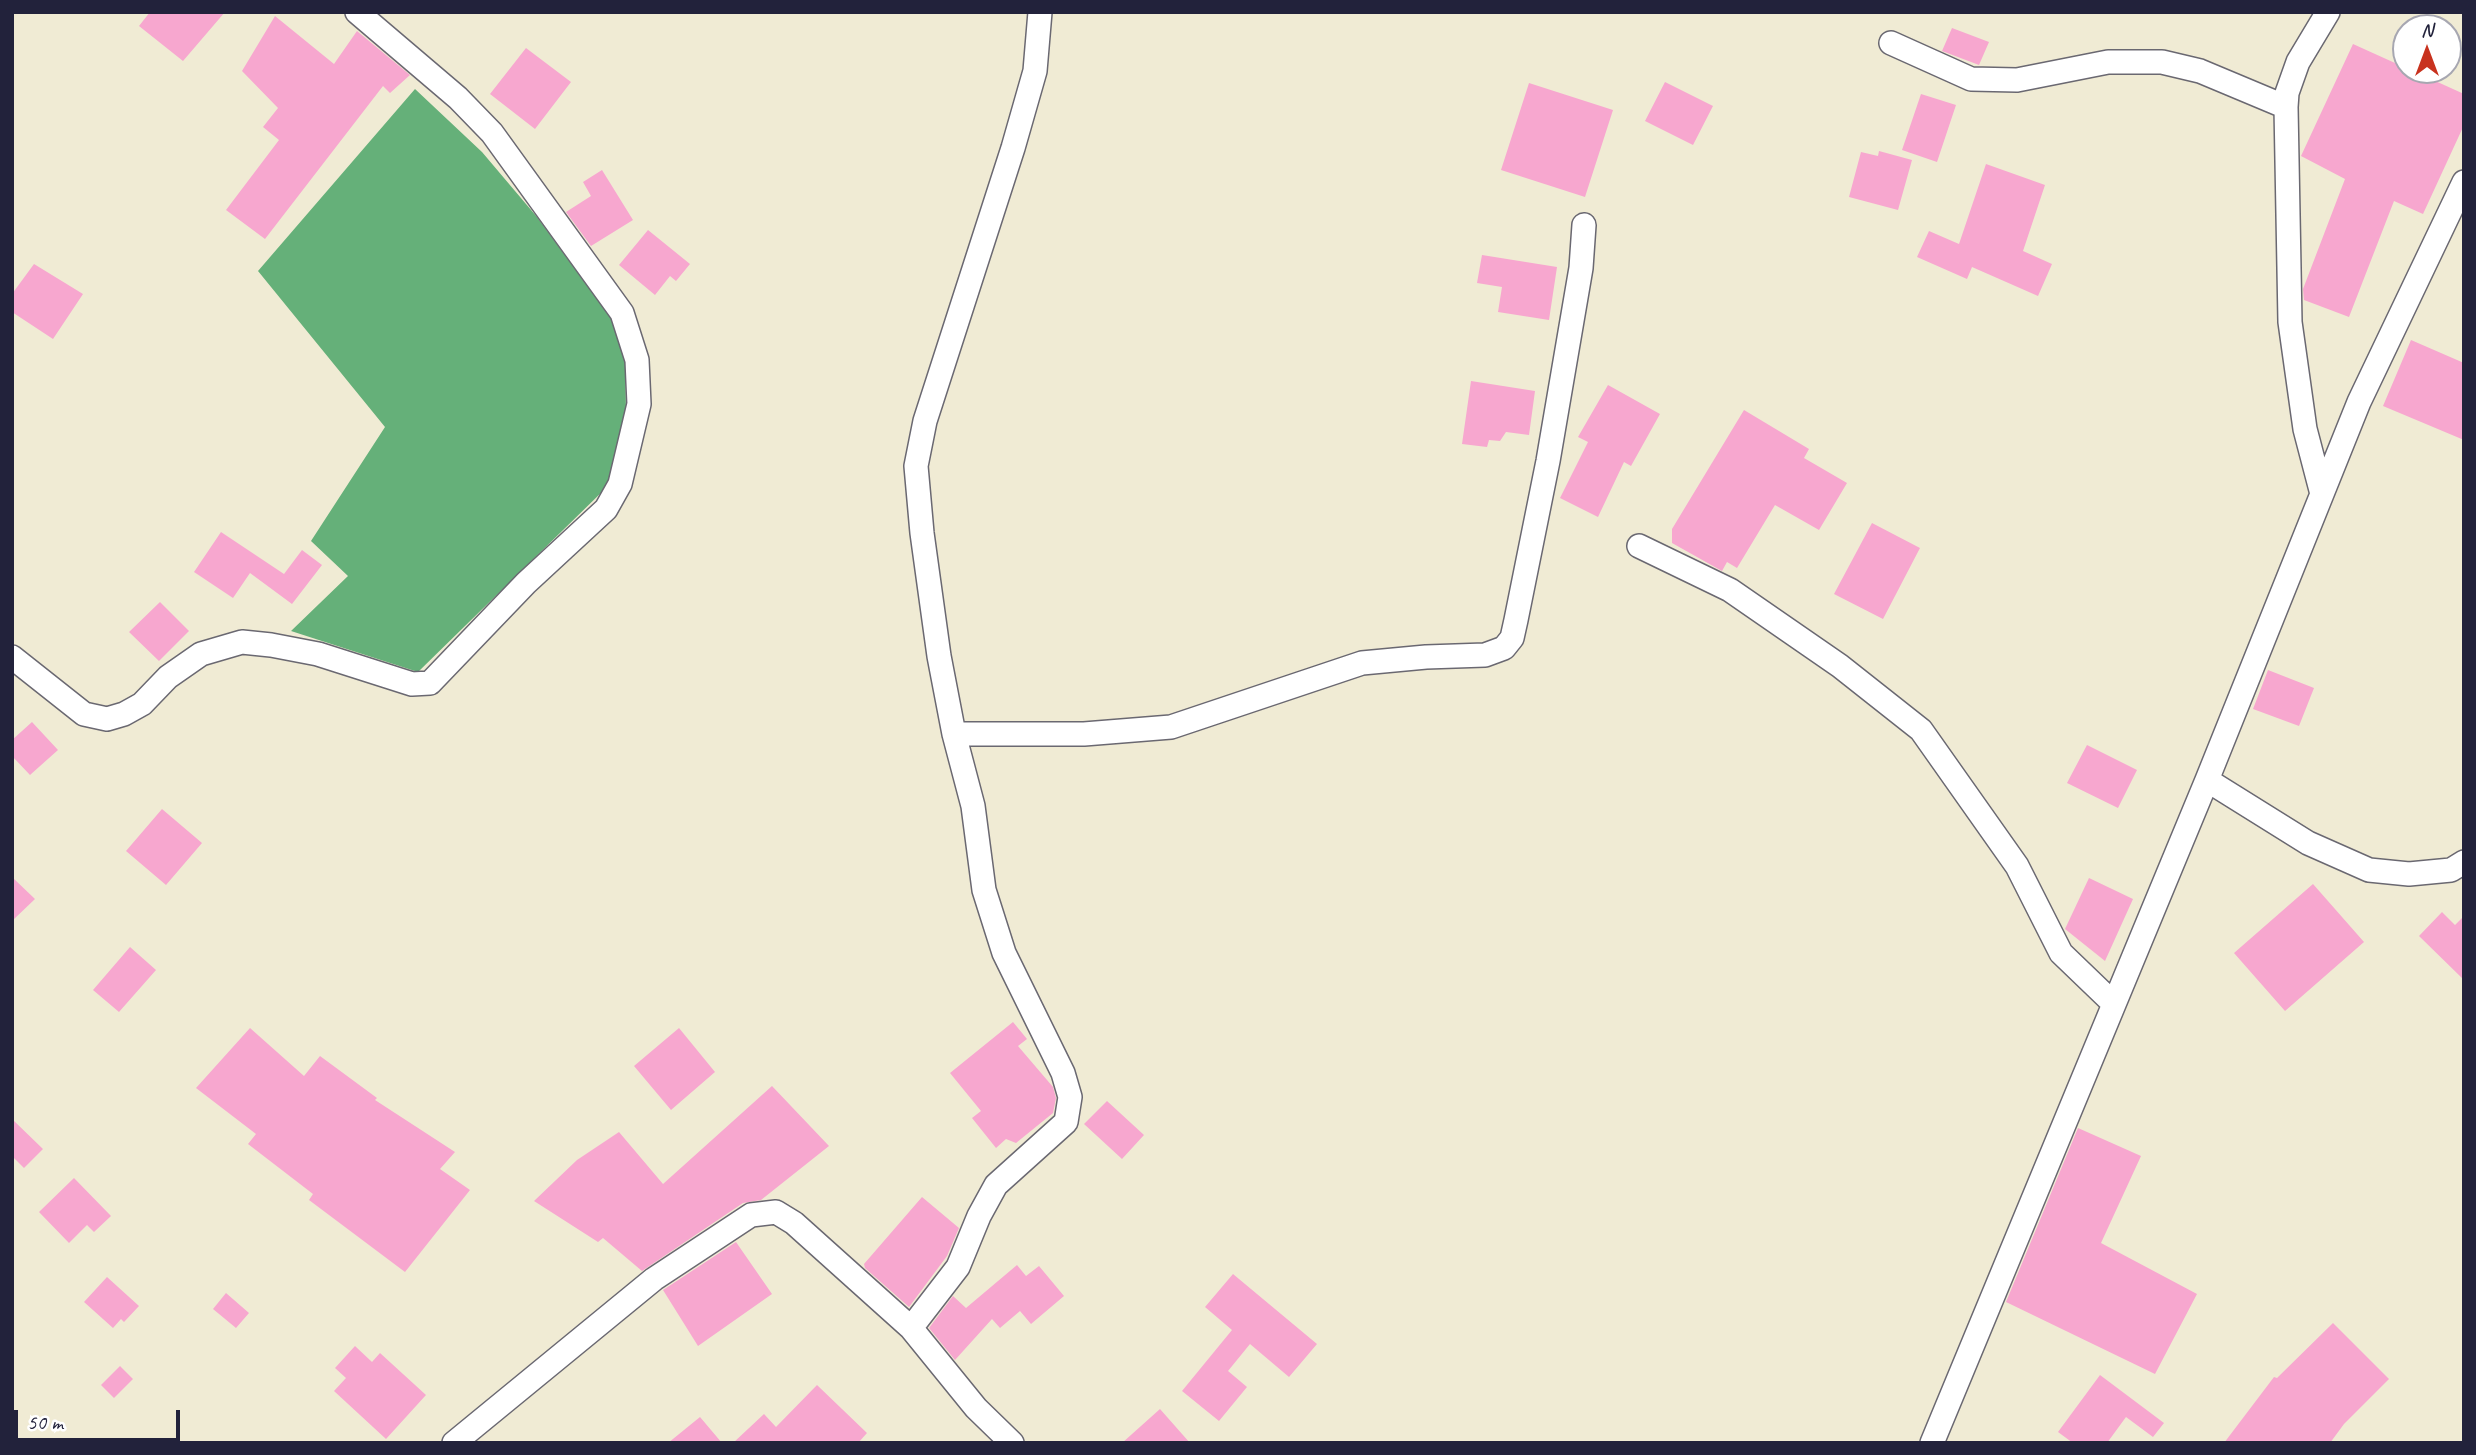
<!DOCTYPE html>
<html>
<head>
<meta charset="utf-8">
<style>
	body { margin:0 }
	#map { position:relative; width:2476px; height:1455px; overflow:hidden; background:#f0ebd4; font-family:Caveat,sans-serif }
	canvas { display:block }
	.frame { position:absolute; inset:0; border:14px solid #22223b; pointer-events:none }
	.north { position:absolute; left:2392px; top:14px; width:70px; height:70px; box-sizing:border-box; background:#fff; border:2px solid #a7a7b1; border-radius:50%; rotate:0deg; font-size:19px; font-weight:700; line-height:28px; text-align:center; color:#22223b }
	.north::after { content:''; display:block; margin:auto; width:24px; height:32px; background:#c8321e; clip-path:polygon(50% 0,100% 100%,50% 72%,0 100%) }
	.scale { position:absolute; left:14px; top:1410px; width:166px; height:32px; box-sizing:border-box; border:4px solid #22223b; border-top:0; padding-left:9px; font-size:21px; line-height:24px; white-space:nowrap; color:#22223b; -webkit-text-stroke:5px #fff; paint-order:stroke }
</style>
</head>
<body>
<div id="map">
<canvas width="2476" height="1455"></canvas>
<div class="frame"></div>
<div class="north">N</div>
<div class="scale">50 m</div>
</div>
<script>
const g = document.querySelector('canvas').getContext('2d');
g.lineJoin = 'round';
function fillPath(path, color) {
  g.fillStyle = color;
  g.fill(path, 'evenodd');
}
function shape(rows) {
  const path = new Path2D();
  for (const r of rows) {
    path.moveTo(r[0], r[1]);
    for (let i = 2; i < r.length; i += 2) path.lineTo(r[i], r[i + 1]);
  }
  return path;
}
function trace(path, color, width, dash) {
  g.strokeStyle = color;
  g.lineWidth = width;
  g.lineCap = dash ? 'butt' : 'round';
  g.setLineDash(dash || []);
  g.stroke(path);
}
fillPath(shape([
	[415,89,482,152,537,217,613,321,625,354,626,409,607,487,418,672,291,631,348,576,311,541,385,427,258,271]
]), '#65b079');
fillPath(shape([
	[150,12,225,12,183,61,139,26],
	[275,16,334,64,357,31,410,75,390,93,383,86,265,239,226,210,279,140,263,127,278,108,242,71],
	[1952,28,1989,42,1979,65,1942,51],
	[2353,44,2406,68,2406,70,2411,70,2464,94,2464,125,2423,214,2394,201,2349,317,2304,300,2303,289,2345,179,2301,156],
	[526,48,571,82,535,129,490,94],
	[1665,82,1713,106,1693,145,1645,121],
	[1529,83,1613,110,1585,197,1501,170],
	[1921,94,1956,105,1937,162,1902,150],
	[1879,151,1912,160,1898,210,1849,197,1861,152,1878,156],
	[1986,164,2045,185,2023,251,2052,264,2038,296,1972,267,1967,279,1917,257,1929,231,1959,244],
	[602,170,633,220,591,246,566,212,591,196,583,182],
	[648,230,690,264,676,281,670,276,655,295,619,265],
	[1482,255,1557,267,1549,320,1498,312,1502,287,1477,283],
	[34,264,83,294,53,339,12,312,12,294],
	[2411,340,2464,363,2464,440,2383,406],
	[1471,381,1535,391,1529,435,1506,432,1500,441,1489,440,1487,447,1462,444],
	[1608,385,1660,414,1631,466,1624,462,1598,517,1560,498,1588,442,1578,437],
	[1744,410,1809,449,1804,458,1847,483,1819,530,1775,505,1737,568,1727,562,1722,571,1672,543,1672,529],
	[1872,523,1920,548,1883,619,1834,594],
	[221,532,284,574,302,550,322,565,292,604,250,573,233,598,194,572],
	[160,602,189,631,159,661,129,632],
	[2268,670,2314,688,2299,726,2253,709],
	[32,722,58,750,30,775,12,756,12,740],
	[2087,745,2137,770,2118,808,2067,783],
	[162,809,202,843,166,885,126,851],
	[12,877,35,899,12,921],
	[2089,878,2133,899,2105,961,2065,929],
	[2313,884,2364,942,2285,1011,2234,953],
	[2442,912,2455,925,2464,916,2464,980,2419,936],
	[130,947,156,970,119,1012,93,990],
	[1013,1022,1027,1039,1018,1046,1053,1087,1056,1098,1053,1113,1016,1143,1006,1139,996,1148,972,1118,981,1111,950,1073],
	[250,1028,304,1076,320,1056,377,1098,375,1100,455,1152,440,1169,470,1190,405,1272,309,1200,313,1194,248,1144,256,1134,196,1088],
	[679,1028,715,1072,671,1110,634,1066],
	[772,1086,829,1146,761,1200,743,1203,642,1271,603,1238,598,1242,534,1201,577,1160,619,1132,663,1184],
	[1107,1101,1144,1135,1122,1159,1084,1124],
	[12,1119,43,1149,24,1168,12,1156],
	[2078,1128,2141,1156,2101,1243,2197,1294,2155,1374,2006,1302],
	[74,1178,111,1216,94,1232,87,1225,69,1243,39,1212],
	[922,1197,959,1228,947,1256,909,1307,865,1268,864,1264],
	[736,1242,772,1294,698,1346,663,1290],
	[1017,1265,1026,1276,1039,1266,1064,1296,1031,1324,1020,1311,1000,1328,992,1319,955,1360,929,1328,953,1296,966,1308],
	[1233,1274,1317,1344,1289,1377,1250,1344,1228,1371,1247,1387,1219,1421,1182,1391,1232,1330,1205,1307],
	[107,1277,139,1306,124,1322,121,1319,113,1328,84,1302],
	[226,1293,249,1313,236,1328,213,1309],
	[2333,1323,2389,1379,2344,1424,2330,1443,2224,1443,2274,1377,2277,1378],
	[355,1346,372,1362,380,1353,426,1395,386,1439,334,1391,346,1378,335,1368],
	[120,1366,133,1379,114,1398,101,1385],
	[2100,1375,2164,1423,2153,1437,2126,1417,2107,1443,2073,1443,2058,1432],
	[817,1385,867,1433,858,1443,733,1443,764,1414,776,1427],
	[1160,1409,1190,1443,1122,1443],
	[700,1417,722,1443,668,1443]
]), '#f7a7cf');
const minor = shape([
	[1891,43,1971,79,2017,80,2108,62,2162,62,2200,71,2286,107],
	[2322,494,2305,429,2290,322,2286,107,2287,93,2298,62,2328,12],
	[1639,546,1730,590,1840,666,1921,730,2017,866,2061,953,2113,1003],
	[12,657,84,714,107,719,124,714,142,704,168,677,201,654,242,642,271,645,318,654,412,684,430,683,526,583,606,509,620,484,639,404,637,360,622,313,492,133,458,98,357,12],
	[954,734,1084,734,1171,727,1362,663,1426,657,1485,655,1504,648,1512,638,1516,620,1548,461,1581,268,1584,225],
	[2207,780,2308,843,2369,870,2409,874,2451,870,2464,862],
	[911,1328,958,1267,979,1216,996,1185,1066,1122,1070,1097,1063,1073,1004,953,984,890,973,806,954,734,939,656,922,533,916,466,925,421,1013,148,1035,71,1040,12],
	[454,1443,654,1279,751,1215,776,1212,794,1223,911,1328,976,1408,1012,1443],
	[1932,1443,2207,780,2359,402,2464,182]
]);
trace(minor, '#6a6871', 26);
trace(minor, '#fff', 23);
</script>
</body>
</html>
